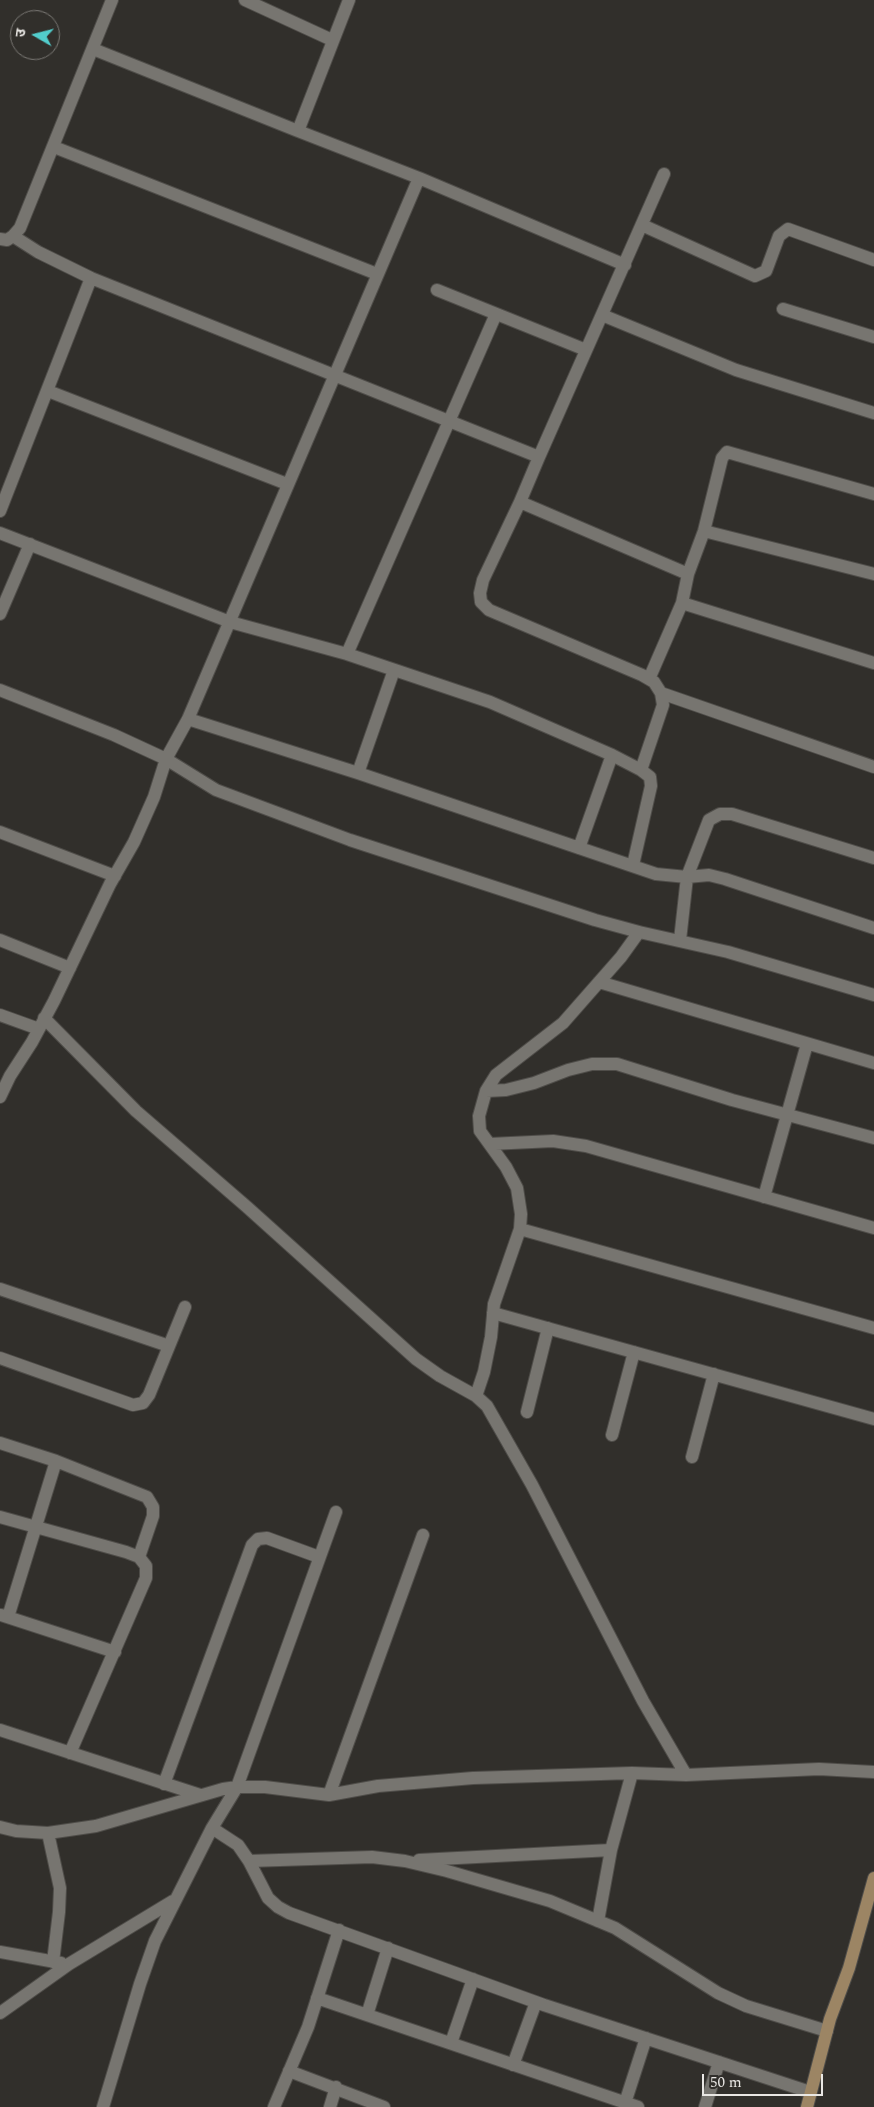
<!DOCTYPE html>
<html>
<head>
<meta charset="utf-8">
<style>
	body { margin:0 }
	#map { position:relative; width:874px; height:2107px; overflow:hidden; background:#312f2b; font-family:Spectral,"Noto Sans Devanagari",serif }
	canvas { display:block }
	.north { position:absolute; left:10px; top:10px; width:50px; height:50px; box-sizing:border-box; background:#312f2b; border:1px solid #7b7975; border-radius:50%; rotate:278deg; font-size:14px; font-weight:700; line-height:20px; text-align:center; color:#e9e7e4 }
	.north::after { content:''; display:block; margin:auto; width:18px; height:22px; background:#52cdcc; clip-path:polygon(50% 0,100% 100%,50% 72%,0 100%) }
	.scale { position:absolute; left:702px; top:2074px; width:121px; height:22px; box-sizing:border-box; border:2px solid #e9e7e4; border-top:0; padding-left:6px; font-size:15px; line-height:18px; white-space:nowrap; color:#e9e7e4; -webkit-text-stroke:4px #312f2b; paint-order:stroke }
</style>
</head>
<body>
<div id="map">
<canvas width="874" height="2107"></canvas>
<div class="north">उ</div>
<div class="scale">50 m</div>
</div>
<script>
const g = document.querySelector('canvas').getContext('2d');
g.lineJoin = 'round';
function shape(rows) {
  const path = new Path2D();
  for (const r of rows) {
    path.moveTo(r[0], r[1]);
    for (let i = 2; i < r.length; i += 2) path.lineTo(r[i], r[i + 1]);
  }
  return path;
}
function trace(path, color, width, dash) {
  g.strokeStyle = color;
  g.lineWidth = width;
  g.lineCap = dash ? 'butt' : 'round';
  g.setLineDash(dash || []);
  g.stroke(path);
}
const street = shape([
	[245,0,332,40],
	[349,0,298,131,419,178,625,265],
	[93,49,298,131],
	[54,147,377,274],
	[642,225,755,276,766,271,779,236,788,229,874,260],
	[13,236,38,252,91,278,539,457,664,174],
	[0,239,7,240,13,236,20,228,112,0],
	[437,290,586,350],
	[783,309,874,337],
	[602,315,736,370,874,413],
	[48,391,287,484],
	[539,457,520,502,688,574],
	[520,502,483,580,480,593,481,602,489,610,642,675,654,682,661,693,663,705,641,770],
	[0,511,91,278],
	[704,531,874,574],
	[0,533,230,622,347,654,490,702,612,755,641,770,650,777,651,786,633,865],
	[682,603,874,663],
	[0,614,30,544],
	[347,654,496,314],
	[649,679,682,603,688,574,704,531,722,458,727,452,874,494],
	[0,690,114,735,166,759,216,790,350,840,595,920,639,932,728,952,874,995],
	[661,693,874,767],
	[188,719,358,773,656,874,687,877,709,875,725,879,874,928],
	[358,773,394,670],
	[0,832,115,876],
	[579,848,612,755],
	[0,940,70,968],
	[680,940,687,877,709,820,720,814,732,814,874,858],
	[599,982,874,1063],
	[0,1015,39,1029],
	[44,1018,136,1111,247,1207,416,1359,440,1376,476,1396,487,1406,532,1485,643,1701,686,1775],
	[486,1091,506,1090,534,1083,568,1070,592,1064,617,1064,732,1100,874,1138],
	[0,1097,10,1076,32,1042,54,1001,110,884,134,842,154,797,166,759,188,719,419,178],
	[490,1144,553,1141,586,1146,874,1228],
	[764,1197,807,1044],
	[520,1229,874,1328],
	[0,1289,169,1346],
	[493,1313,874,1419],
	[0,1358,133,1405,143,1403,149,1395,185,1307],
	[476,1396,484,1372,491,1337,494,1304,520,1229,521,1214,517,1188,506,1167,480,1131,479,1116,486,1091,496,1075,563,1023,621,957,639,932],
	[527,1412,548,1328],
	[612,1435,634,1352],
	[0,1443,56,1461,147,1497,153,1507,153,1516,139,1557],
	[692,1457,714,1374],
	[0,1517,126,1552,139,1557,146,1566,146,1578,70,1753],
	[1,1615,115,1652],
	[8,1617,56,1461],
	[0,1730,200,1795],
	[164,1784,252,1545,258,1539,267,1538,319,1557],
	[329,1795,423,1535],
	[0,1827,16,1831,48,1833,96,1826,223,1789,237,1787,265,1787,329,1795,378,1786,473,1778,632,1773,686,1775,819,1769,874,1772],
	[212,1828,238,1845,249,1861,268,1898,278,1907,289,1913,544,2005,810,2092],
	[48,1833,60,1888,59,1912,53,1962],
	[419,1860,611,1850],
	[249,1861,372,1857,405,1861,447,1871,550,1901,615,1928,718,1993,746,2006,827,2031],
	[598,1921,611,1850,632,1773],
	[0,1952,61,1963],
	[317,1998,638,2107],
	[0,2013,69,1964,173,1901],
	[367,2015,388,1948],
	[451,2043,473,1979],
	[513,2065,536,2002],
	[289,2071,384,2107],
	[625,2103,646,2038],
	[103,2107,140,1984,155,1941,212,1828,237,1787,336,1512],
	[274,2107,308,2027,339,1930],
	[330,2107,336,2087],
	[705,2107,719,2062]
]);
const secondary = shape([
	[807,2107,830,2019,849,1968,874,1878]
]);
trace(street, '#4f4d49', 14);
trace(secondary, '#4f4d49', 14);
trace(street, '#777570', 12);
trace(secondary, '#9c8564', 12);
</script>
</body>
</html>
